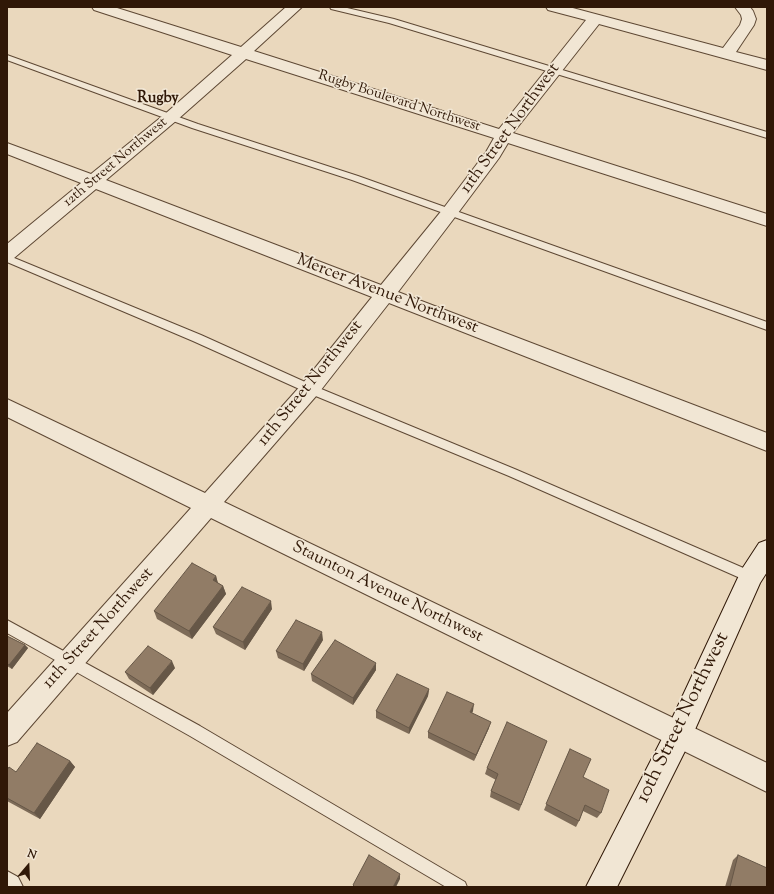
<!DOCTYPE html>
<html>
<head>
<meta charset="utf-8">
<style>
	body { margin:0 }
	#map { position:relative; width:774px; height:894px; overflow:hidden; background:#ead8bd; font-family:"Sorts Mill Goudy",serif }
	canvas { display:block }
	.frame { position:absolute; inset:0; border:8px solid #301807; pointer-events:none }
	.north { position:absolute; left:8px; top:846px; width:40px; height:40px; -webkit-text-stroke:3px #f1e6d4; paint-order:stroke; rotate:19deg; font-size:11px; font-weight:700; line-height:16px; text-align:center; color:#301807 }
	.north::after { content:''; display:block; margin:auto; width:14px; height:18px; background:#301807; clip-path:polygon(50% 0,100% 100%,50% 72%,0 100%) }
</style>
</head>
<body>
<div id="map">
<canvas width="774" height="894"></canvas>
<div class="frame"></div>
<div class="north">N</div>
</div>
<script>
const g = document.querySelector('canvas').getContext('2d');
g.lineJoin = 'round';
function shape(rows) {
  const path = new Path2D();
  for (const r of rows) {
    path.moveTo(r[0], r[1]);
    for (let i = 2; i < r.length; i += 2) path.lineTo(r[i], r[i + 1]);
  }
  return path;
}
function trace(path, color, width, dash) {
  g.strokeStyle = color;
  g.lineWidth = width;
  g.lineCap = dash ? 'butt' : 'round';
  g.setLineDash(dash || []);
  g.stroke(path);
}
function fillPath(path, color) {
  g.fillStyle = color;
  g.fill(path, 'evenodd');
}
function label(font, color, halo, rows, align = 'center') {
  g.font = font + ' "Sorts Mill Goudy",serif';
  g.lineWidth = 3.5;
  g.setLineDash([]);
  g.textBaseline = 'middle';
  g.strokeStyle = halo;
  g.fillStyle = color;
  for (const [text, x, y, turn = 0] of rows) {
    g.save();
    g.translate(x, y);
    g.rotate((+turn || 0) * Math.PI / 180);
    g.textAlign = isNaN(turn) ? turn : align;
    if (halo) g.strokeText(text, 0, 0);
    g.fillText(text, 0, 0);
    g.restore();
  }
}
const lane = shape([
	[330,7,343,7,394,19,767,132,767,138,389,23,331,9,330,7],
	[7,55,198,124,358,176,767,322,767,330,352,180,192,128,7,60,7,55],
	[7,255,201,335,314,386,517,470,755,573,757,577,755,581,751,582,747,581,509,476,306,392,193,341,7,262,7,255],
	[7,620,200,726,465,882,467,887,446,887,190,736,7,633,7,620]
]);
const street = shape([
	[92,7,114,7,241,47,286,7,302,7,254,51,499,129,586,20,548,10,546,7,569,7,723,48,740,25,742,19,741,15,735,7,750,7,753,11,756,19,754,25,736,52,767,60,767,70,599,24,513,133,767,214,767,226,508,143,499,158,455,217,398,292,767,433,767,451,389,303,317,395,224,502,767,763,767,792,211,518,17,742,7,746,7,713,191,508,7,417,7,399,205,493,303,383,372,297,96,189,14,258,7,260,7,244,81,183,7,154,7,143,91,174,165,114,232,55,94,10,92,7],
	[246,59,494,138,486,152,443,209,381,285,106,180,177,120,246,59],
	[7,871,18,877,23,887,7,887,7,871]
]);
const secondary = shape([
	[767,540,767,572,760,583,689,743,617,887,586,887,669,725,742,569,759,543,767,540]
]);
trace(lane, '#5e4834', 2);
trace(street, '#5e4834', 2);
trace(secondary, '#301807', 2);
fillPath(lane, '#f1e6d4');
fillPath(street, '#f1e6d4');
fillPath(secondary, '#f1e6d4');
fillPath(shape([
	[216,576,218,583,223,586,226,594,192,639,157,619,154,611],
	[272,609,245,650,216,634,213,627],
	[7,636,25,645,28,648,12,669,7,666],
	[323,640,304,671,278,658,276,651],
	[175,668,153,695,129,679,125,672],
	[376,670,353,705,312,681,311,674],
	[429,689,428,696,409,734,376,718,376,711],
	[473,711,472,713,489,728,474,761,428,738,428,732],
	[547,741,519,811,490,797,491,791,496,780,485,774,487,768],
	[570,749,601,813,597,818,583,811,579,821,576,827,544,810],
	[70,761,75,767,40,819,7,801,7,770,16,772],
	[738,855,767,887,725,887,733,860]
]), '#7d6b58');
fillPath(shape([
	[216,576,218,584,213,580],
	[223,586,226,594,192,639,189,631],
	[271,601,272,609,245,650,243,642],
	[322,632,323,640,304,671,303,664],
	[25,645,28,648,12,669,9,665],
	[172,661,175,668,153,695,150,688],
	[376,663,376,670,353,705,353,698],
	[429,689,428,696,409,734,409,728],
	[474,704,473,711,469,719,470,712],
	[491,722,489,728,474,761,476,755],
	[70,761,75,767,40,819,34,813],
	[400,874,400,879,396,887,393,887]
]), '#665747');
const building = shape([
	[192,563,216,576,213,580,223,586,189,631,154,611,192,563],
	[242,587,271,601,243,642,213,627,242,587],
	[296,620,322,632,303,664,276,651,296,620],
	[7,636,25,645,9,665,7,664,7,636],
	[335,640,376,663,353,698,311,674,335,640],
	[148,646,172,661,150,688,125,672,148,646],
	[397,674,429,689,409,728,376,711,397,674],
	[447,692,474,704,470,712,491,722,476,755,428,732,447,692],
	[507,722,547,741,521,805,491,791,498,774,487,768,507,722],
	[37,743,70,761,34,813,7,798,7,770,9,767,16,772,37,743],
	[570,749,591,759,583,777,609,790,601,813,585,805,579,821,546,804,570,749],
	[369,855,400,874,393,887,355,887,353,885,369,855],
	[738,855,767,868,767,887,730,887,738,855]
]);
fillPath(building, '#917c66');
trace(building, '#665747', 1);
label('14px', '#301807', '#f1e6d4', [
	["Rugby Boulevard Northwest",399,102,18],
	["12th Street Northwest",116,163,-40]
]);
label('bold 15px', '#301807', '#f1e6d4', [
	["Rugby",158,99]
]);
label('17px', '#301807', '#f1e6d4', [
	["11th Street Northwest",511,129,-54],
	["Mercer Avenue Northwest",387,295,21],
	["11th Street Northwest",311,384,-51],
	["Staunton Avenue Northwest",387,593,26],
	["11th Street Northwest",99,629,-48]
]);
label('20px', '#301807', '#f1e6d4', [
	["10th Street Northwest",684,718,-64]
]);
</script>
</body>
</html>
